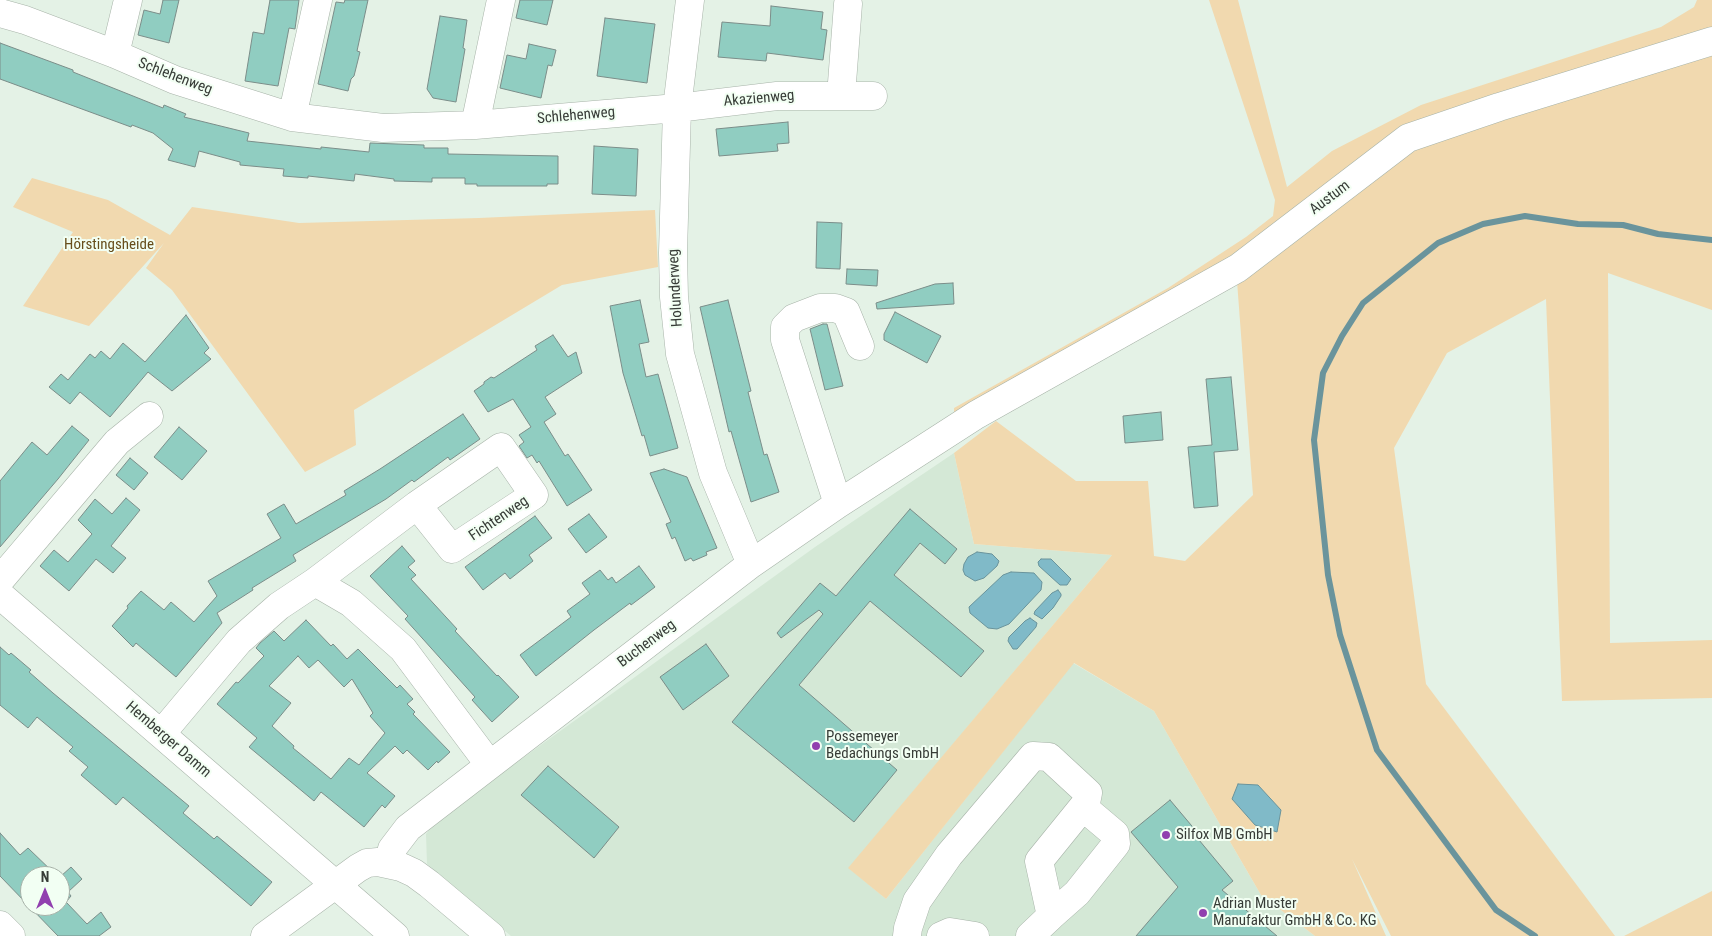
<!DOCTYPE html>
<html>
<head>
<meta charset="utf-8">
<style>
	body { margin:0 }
	#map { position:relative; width:1712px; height:936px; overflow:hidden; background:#e4f2e6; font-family:"Roboto Condensed",sans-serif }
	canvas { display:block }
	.north { position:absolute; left:20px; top:866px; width:50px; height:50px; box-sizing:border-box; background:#f2fff3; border:1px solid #a7b1a8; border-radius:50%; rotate:0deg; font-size:14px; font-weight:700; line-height:20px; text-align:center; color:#373c37 }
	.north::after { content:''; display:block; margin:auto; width:18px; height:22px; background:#9140af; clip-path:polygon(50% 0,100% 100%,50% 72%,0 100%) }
</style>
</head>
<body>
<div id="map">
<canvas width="1712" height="936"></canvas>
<div class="north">N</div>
</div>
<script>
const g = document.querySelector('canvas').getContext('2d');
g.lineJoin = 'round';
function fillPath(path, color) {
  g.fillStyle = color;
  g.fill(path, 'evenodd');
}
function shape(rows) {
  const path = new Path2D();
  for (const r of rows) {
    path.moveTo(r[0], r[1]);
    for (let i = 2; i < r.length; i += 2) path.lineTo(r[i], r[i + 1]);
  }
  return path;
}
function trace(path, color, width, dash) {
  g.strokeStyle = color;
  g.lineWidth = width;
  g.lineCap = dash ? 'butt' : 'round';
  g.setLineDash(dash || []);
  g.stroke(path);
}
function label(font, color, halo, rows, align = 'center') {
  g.font = font + ' "Roboto Condensed",sans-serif';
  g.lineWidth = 4;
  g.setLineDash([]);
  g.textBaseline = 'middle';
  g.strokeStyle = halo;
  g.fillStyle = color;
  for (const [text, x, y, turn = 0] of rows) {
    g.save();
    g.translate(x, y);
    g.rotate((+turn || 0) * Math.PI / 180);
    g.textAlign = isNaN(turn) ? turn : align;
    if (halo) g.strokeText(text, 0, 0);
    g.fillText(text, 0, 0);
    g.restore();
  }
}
fillPath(shape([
	[954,453,974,544,1112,555,849,868,886,899,1073,663,1154,711,1261,895,1315,936,511,936,427,864,426,834,437,820,815,547]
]), '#d4e8d6');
fillPath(shape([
	[1209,0,1238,0,1287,187,1332,151,1421,105,1661,27,1694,7,1697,0,1712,0,1712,32,1507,95,954,419,954,408,1168,288,1246,237,1273,216,1275,200],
	[1712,54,1712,310,1608,273,1610,643,1712,640,1712,698,1562,701,1546,299,1447,353,1394,448,1426,684,1615,936,1391,936,1352,859,1386,936,1315,936,1261,895,1154,711,1074,663,886,899,848,868,1112,555,974,544,954,453,996,421,1076,481,1148,481,1154,556,1185,561,1253,495,1237,281,1415,146],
	[32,178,108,200,170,235,192,207,299,223,479,218,655,210,658,267,562,285,354,410,356,445,305,472,172,290,146,268,164,243,89,326,23,306,73,232,13,207],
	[1712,891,1712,936,1624,936]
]), '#f1d9af');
const water = shape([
	[977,552,992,554,999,561,997,566,984,578,975,581,965,575,963,570,964,564,968,557,977,552],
	[1041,559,1051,559,1071,579,1067,585,1060,585,1039,566,1038,562,1041,559],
	[1011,572,1034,573,1042,582,1041,590,1009,624,997,629,988,628,970,613,969,607,1003,575,1011,572],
	[1058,590,1061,594,1061,596,1053,608,1042,619,1034,614,1035,611,1052,593,1058,590],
	[1030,618,1037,623,1036,627,1017,649,1013,649,1008,641,1009,637,1025,621,1030,618],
	[1238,784,1258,785,1281,810,1277,832,1255,825,1232,799,1238,784]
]);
fillPath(water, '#80bac8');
trace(water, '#6a949c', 1);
trace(shape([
	[1535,936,1496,910,1377,750,1340,635,1328,575,1314,440,1323,373,1342,336,1363,303,1438,243,1483,224,1525,216,1578,224,1623,225,1658,234,1712,240]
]), '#6a949c', 6);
const building = shape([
	[163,0,179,0,169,43,138,35,144,10,160,14,163,0],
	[270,0,299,0,295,29,289,28,278,86,245,81,253,32,264,34,270,0],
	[345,0,368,0,357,51,360,52,354,76,351,79,348,91,318,84,336,2,344,3,345,0],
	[520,0,553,0,547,25,516,18,520,0],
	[771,6,823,12,821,29,827,30,823,60,767,53,766,61,718,57,722,22,770,26,771,6],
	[440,16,467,20,463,48,465,49,456,102,433,98,427,89,440,16],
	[605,18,655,24,647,83,597,76,605,18],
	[0,43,73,70,73,72,163,108,164,105,186,114,184,117,249,133,247,141,321,149,321,147,369,152,370,143,424,145,424,148,448,148,448,154,558,156,558,184,547,184,547,186,477,186,477,184,465,184,465,178,432,178,432,182,394,181,394,179,355,174,354,181,308,176,308,178,283,176,284,169,240,165,240,162,199,151,195,167,168,160,173,149,153,133,132,125,131,127,0,79,0,43],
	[529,44,556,50,552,66,548,65,541,98,500,88,507,55,526,59,529,44],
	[788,122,789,143,777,144,778,151,719,156,716,129,788,122],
	[594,146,638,149,636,196,592,194,594,146],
	[817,222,842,223,840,269,816,268,817,222],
	[847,269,878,270,877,286,846,284,847,269],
	[953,283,954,304,877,309,876,303,935,284,953,283],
	[640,300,649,342,639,344,646,377,658,374,678,448,650,456,644,435,642,436,623,373,610,306,640,300],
	[728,300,751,391,748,392,764,455,767,454,779,492,751,502,731,431,729,432,700,307,728,300],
	[895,312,941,336,927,363,884,340,884,334,895,312],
	[186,315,209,348,204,353,211,359,172,391,148,372,110,417,80,392,70,404,49,387,61,374,68,380,90,354,95,358,101,351,110,359,123,343,145,362,186,315],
	[823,324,827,324,843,386,825,390,810,329,823,324],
	[553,335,568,357,576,352,582,373,545,397,556,414,544,422,565,456,568,454,592,490,567,506,539,461,537,463,532,455,527,458,519,446,524,442,519,435,531,427,513,399,488,412,474,391,484,384,484,382,491,377,494,378,537,350,535,346,553,335],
	[1231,377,1238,450,1214,452,1218,506,1194,508,1188,447,1212,445,1206,379,1231,377],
	[1161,412,1163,440,1125,443,1123,416,1161,412],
	[463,414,480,439,450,460,448,457,414,482,412,480,386,499,293,555,296,561,252,588,253,590,217,613,222,623,176,677,136,643,133,647,112,626,128,608,127,606,141,591,164,610,171,602,194,622,217,596,208,581,281,538,267,514,284,504,296,524,346,495,344,491,380,469,463,414],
	[72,426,89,440,58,479,0,547,0,481,32,442,47,455,72,426],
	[179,427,207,451,182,480,154,457,179,427],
	[130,458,148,473,134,490,116,475,130,458],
	[664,469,687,477,717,548,706,552,707,555,693,561,691,558,685,561,675,537,672,539,666,524,671,522,650,473,664,469],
	[126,498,140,510,111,546,126,558,113,573,96,559,69,591,40,566,54,550,68,562,92,534,78,520,95,499,112,514,126,498],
	[910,509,957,549,945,564,920,543,894,575,984,651,961,677,870,601,799,685,897,770,854,822,732,722,823,614,819,610,781,638,777,633,820,583,836,596,910,509],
	[589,514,607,537,586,553,568,529,589,514],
	[535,516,552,538,529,555,533,561,510,579,505,573,483,590,465,567,535,516],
	[402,546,415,561,408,567,416,575,411,579,457,629,455,631,497,676,498,675,519,697,492,722,472,700,475,697,405,619,408,616,370,576,402,546],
	[639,566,655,587,631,605,630,603,594,630,536,676,520,655,571,617,567,611,590,594,582,583,600,570,608,580,612,577,616,583,639,566],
	[306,620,331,646,333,644,347,659,358,649,397,688,400,685,413,699,407,704,415,712,413,714,450,752,438,763,437,761,428,770,407,750,403,754,395,746,367,773,395,796,385,808,382,805,364,827,321,792,314,801,249,747,257,738,217,704,236,682,238,683,264,656,256,648,260,643,274,631,284,641,306,620],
	[298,656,309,668,318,660,344,687,352,679,373,713,370,716,385,733,359,765,349,758,331,779,293,748,294,746,272,726,291,703,269,686,298,656],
	[706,644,729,676,683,710,660,677,706,644],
	[0,647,9,655,11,653,31,670,29,672,53,693,189,806,183,813,214,839,217,836,272,882,251,906,123,797,116,805,81,775,88,767,69,751,73,747,37,717,28,728,0,705,0,647],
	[548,766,619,827,594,858,521,795,548,766],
	[1170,800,1202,838,1199,840,1233,881,1222,890,1277,936,1136,936,1178,887,1131,832,1170,800],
	[0,833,20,855,28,848,57,876,30,876,30,906,60,906,60,877,71,867,82,879,68,892,71,896,66,902,87,924,101,912,111,927,99,936,58,936,0,876,0,833]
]);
fillPath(building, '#90cdc1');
trace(building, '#7b8d89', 1);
const minor = shape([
	[690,0,677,108,673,253,674,297,680,354,713,473,751,564],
	[0,13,25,20,115,54,175,80,292,117,383,128,475,125,677,108,777,96,873,96],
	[115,54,128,0],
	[841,96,848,4],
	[292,117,318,0],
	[475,125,501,0],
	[838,504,785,340,785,327,794,318,820,308,835,308,846,312,860,346],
	[0,580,117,442,149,416],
	[315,582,417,505,501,447,534,495,452,549,417,505],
	[0,595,395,936],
	[161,734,239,641,279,606,315,582,351,603,403,649,489,764],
	[388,863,392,849,408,828,751,564,838,504,976,415,1238,268,1408,138,1499,107,1712,41],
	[1051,916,1077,893,1116,844,1115,834,1083,807],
	[0,925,11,936],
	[265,936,358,868,367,863,378,862,401,867,414,873,429,884,491,936],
	[907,936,908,928,917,901,949,855,1033,756,1049,757,1088,793,1086,803,1039,861,1051,916,1030,936],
	[941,936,950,932,975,936]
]);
trace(minor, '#a7b3a8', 29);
trace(minor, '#fff', 28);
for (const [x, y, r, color] of [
	[816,746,5,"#9140af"],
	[1166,835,5,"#9140af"],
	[1203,913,5,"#9140af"]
]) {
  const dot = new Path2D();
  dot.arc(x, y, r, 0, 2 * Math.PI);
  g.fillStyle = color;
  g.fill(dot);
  trace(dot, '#f2fff3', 2);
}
label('15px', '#373c37', '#f2fff3', [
	["Schlehenweg",175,77,21],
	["Akazienweg",759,99,-5],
	["Schlehenweg",576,116,-5],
	["Austum",1330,198,-37],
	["Holunderweg",676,288,-93],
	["Fichtenweg",499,519,-34],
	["Buchenweg",647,644,-37],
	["Hemberger Damm",168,740,41]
]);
label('15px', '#674e1b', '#f2fff3', [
	["Hörstingsheide",109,245]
]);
label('15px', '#373c37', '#f2fff3', [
	["Possemeyer",826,737],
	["Bedachungs GmbH",826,754],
	["Silfox MB GmbH",1176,835],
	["Adrian Muster",1213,904],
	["Manufaktur GmbH & Co. KG",1213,921]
], 'left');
</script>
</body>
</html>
